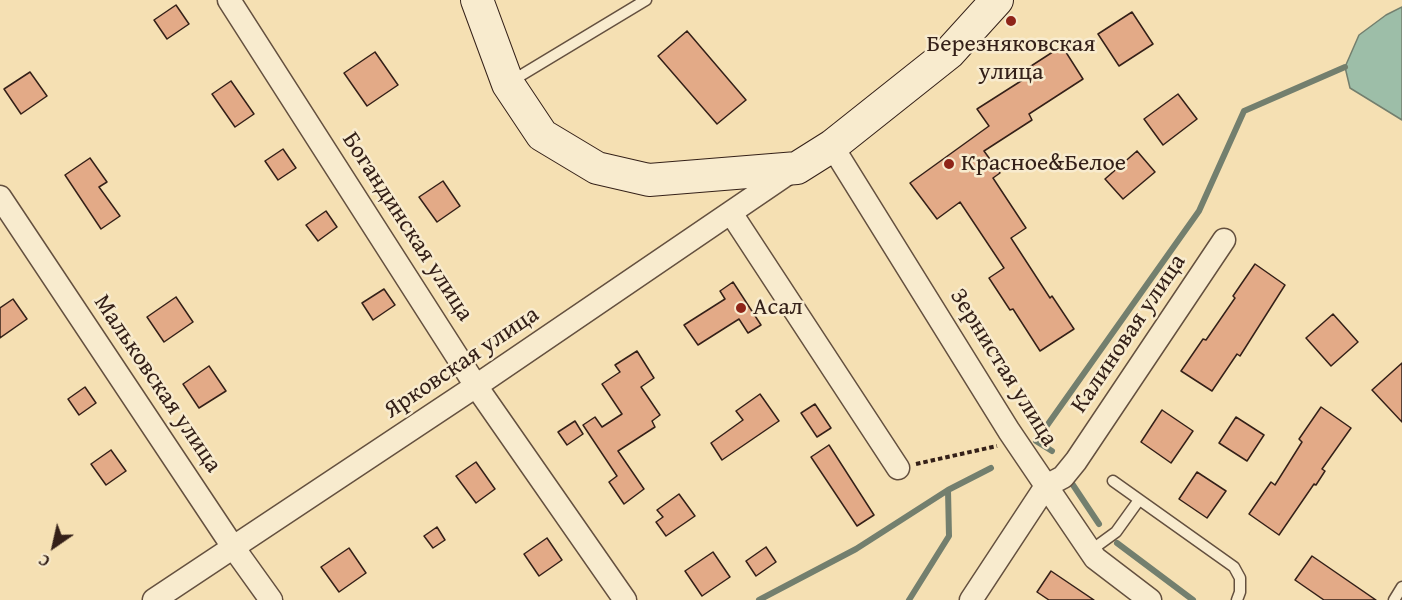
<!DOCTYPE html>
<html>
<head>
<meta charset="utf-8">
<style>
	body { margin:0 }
	#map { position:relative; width:1402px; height:600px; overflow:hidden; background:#f5e0b3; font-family:"Gentium Book Plus",serif }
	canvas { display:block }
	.north { position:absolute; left:24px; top:516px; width:60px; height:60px; -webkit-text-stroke:4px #f8ebce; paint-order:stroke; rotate:214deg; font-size:16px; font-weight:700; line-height:24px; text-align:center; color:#342018 }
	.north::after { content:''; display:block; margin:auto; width:21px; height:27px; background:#342018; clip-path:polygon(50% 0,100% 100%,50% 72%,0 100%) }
</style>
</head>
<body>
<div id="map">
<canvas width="1402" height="600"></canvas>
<div class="north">С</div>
</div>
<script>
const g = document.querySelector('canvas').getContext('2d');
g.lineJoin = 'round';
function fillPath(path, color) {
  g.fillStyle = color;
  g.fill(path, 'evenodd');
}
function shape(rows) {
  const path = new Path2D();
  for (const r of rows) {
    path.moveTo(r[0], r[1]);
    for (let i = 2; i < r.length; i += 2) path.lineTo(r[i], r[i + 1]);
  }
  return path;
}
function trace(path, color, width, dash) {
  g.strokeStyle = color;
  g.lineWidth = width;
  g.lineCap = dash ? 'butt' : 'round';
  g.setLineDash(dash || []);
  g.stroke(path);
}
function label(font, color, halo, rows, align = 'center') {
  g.font = font + ' "Gentium Book Plus",serif';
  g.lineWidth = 5;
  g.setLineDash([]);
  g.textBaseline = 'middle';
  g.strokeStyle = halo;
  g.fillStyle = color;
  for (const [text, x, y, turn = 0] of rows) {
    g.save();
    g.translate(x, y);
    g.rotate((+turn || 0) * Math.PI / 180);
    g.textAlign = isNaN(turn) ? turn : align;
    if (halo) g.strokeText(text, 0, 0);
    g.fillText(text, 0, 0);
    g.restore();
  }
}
const water = shape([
	[1402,7,1402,120,1350,88,1345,67,1359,35,1386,15,1402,7]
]);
fillPath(water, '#9dbea8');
trace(water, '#737f6e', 1.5);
trace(shape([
	[1052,451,1036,441,1199,211,1244,111,1345,67],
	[1069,479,1099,524],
	[1117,543,1193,600],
	[759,600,856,549,948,490],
	[909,600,949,536,948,490,991,468]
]), '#737f6e', 6);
const building = shape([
	[176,5,189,24,167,39,154,20,176,5],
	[1132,12,1153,44,1119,66,1098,34,1132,12],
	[687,31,746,100,717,124,658,56,687,31],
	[1062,46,1083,79,1029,114,1032,120,984,151,1000,173,993,178,1026,228,1011,238,1050,298,1052,296,1074,329,1040,351,1013,309,1010,310,989,278,1004,268,960,202,937,219,910,183,989,126,977,109,1032,74,1028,68,1062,46],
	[375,52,398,85,367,106,344,73,375,52],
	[30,72,47,96,21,114,4,89,30,72],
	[231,81,254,114,235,127,212,94,231,81],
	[1178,94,1197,119,1163,145,1144,119,1178,94],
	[283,149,296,168,278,180,265,161,283,149],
	[1137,151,1155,172,1123,199,1105,179,1137,151],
	[90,158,107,182,99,187,120,216,101,229,65,175,90,158],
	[443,181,460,206,437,222,419,197,443,181],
	[326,211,337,227,318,241,306,225,326,211],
	[1255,264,1285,285,1240,356,1237,354,1212,391,1181,371,1203,339,1206,340,1235,298,1233,296,1255,264],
	[733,282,761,325,748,333,739,319,698,345,684,325,725,299,720,291,733,282],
	[384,289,395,305,373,320,362,303,384,289],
	[176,297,193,322,164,342,147,317,176,297],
	[13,299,27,319,0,338,0,308,13,299],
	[1333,314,1358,342,1331,366,1306,338,1333,314],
	[637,351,654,378,641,387,660,415,652,421,655,427,618,451,644,489,624,504,609,482,617,476,583,425,595,417,602,427,622,414,602,384,620,372,615,365,637,351],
	[1402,363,1402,422,1372,390,1402,363],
	[209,366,226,391,199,408,183,384,209,366],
	[85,387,96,403,79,415,68,399,85,387],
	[760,394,779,421,722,460,711,443,743,420,736,411,760,394],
	[815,404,831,428,817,437,801,413,815,404],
	[1321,407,1351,428,1322,469,1325,471,1316,485,1314,484,1279,535,1249,514,1271,482,1275,485,1302,442,1299,439,1321,407],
	[1162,410,1193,431,1171,463,1141,442,1162,410],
	[1236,417,1264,435,1247,461,1219,443,1236,417],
	[575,421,583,434,567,445,558,432,575,421],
	[829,445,874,515,857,526,811,457,829,445],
	[111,450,126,471,106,485,91,464,111,450],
	[476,462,495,489,476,503,456,476,476,462],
	[1197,472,1226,491,1207,518,1179,499,1197,472],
	[679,494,695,516,666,536,656,522,663,517,657,510,679,494],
	[437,527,445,540,433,548,424,536,437,527],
	[547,538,562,560,539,576,524,554,547,538],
	[766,547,776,562,756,576,746,561,766,547],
	[349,548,366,573,339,592,321,567,349,548],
	[713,552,730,577,702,596,685,571,713,552],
	[1312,556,1376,600,1324,600,1295,580,1312,556],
	[1051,571,1094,600,1049,600,1037,592,1051,571]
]);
fillPath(building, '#e3aa87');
trace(building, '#342018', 1.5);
const lane = shape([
	[510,82,646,0],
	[1113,481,1234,567,1240,578,1240,592,1237,600],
	[1090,551,1116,532,1139,500],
	[1394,600,1402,587]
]);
const street = shape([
	[229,0,476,386,625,600],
	[832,146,1009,431,1095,558,1150,600],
	[0,197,233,547,271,600],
	[731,213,898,468],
	[154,600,476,386,796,168],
	[971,600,1046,486,1063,477,1076,461,1224,240]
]);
const secondary = shape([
	[477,0,508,84,542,135,597,168,649,180,797,168,832,146,949,53,997,0]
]);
trace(lane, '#64503f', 13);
trace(street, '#64503f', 25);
trace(secondary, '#342018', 34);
trace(shape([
	[916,464,997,446]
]), '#342018', 4, [4.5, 3]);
trace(lane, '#f8ebce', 10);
trace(street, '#f8ebce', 22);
trace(secondary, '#f8ebce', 32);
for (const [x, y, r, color] of [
	[1011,21,6,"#8f2418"],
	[949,164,6,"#8f2418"],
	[741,308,6,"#8f2418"]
]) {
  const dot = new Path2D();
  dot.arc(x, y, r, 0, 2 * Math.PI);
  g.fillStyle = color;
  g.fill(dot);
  trace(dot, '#f8ebce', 2);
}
label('24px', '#342018', '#f8ebce', [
	["Березняковская",1011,45,"center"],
	["улица",1011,73,"center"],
	["Красное&Белое",961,164],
	["Асал",753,308]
], 'left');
label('24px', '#342018', '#f8ebce', [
	["Богандинская улица",407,227,57],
	["Калиновая улица",1129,334,-56],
	["Ярковская улица",462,363,-34],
	["Зернистая улица",1003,368,58],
	["Мальковская улица",157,384,56]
]);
</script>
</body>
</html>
